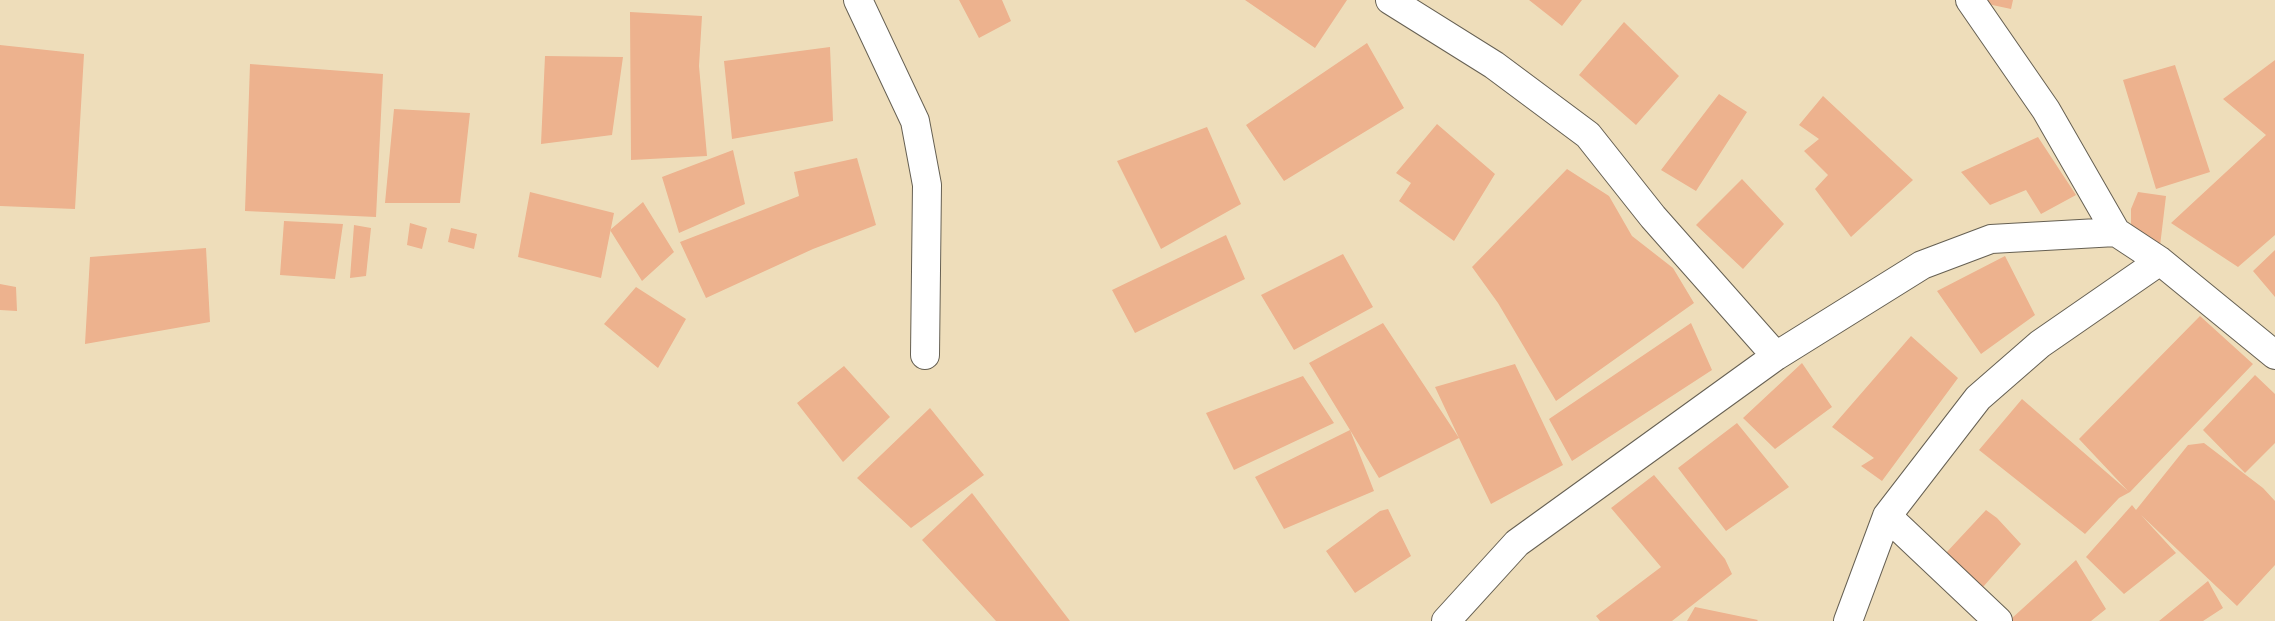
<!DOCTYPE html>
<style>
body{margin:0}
canvas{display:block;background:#eeddba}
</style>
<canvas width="2275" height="621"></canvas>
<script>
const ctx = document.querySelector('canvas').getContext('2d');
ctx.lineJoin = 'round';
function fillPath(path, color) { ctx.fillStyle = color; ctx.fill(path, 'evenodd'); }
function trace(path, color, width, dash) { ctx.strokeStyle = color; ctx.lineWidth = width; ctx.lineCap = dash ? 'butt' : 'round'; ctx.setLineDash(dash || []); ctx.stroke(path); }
const building = new Path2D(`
 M959,0H1002L1011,21L979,38Z
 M1245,0H1347L1315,48Z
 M1529,0H1582L1562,26Z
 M1969,0H2013L2011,9Z
 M630,12L702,16L699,66L707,156L631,160Z
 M1624,22L1679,76L1636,125L1579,75Z
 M1367,43L1404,108L1284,181L1246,125Z
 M0,45L84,54L75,209L0,206Z
 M830,47L833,121L732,139L724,61Z
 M545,56L623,57L612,135L541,144Z
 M2275,60V235L2238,267L2171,223L2266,135L2223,99Z
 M250,64L383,74L376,217L245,211Z
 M2175,65L2210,172L2156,189L2123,80Z
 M1719,94L1747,112L1696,191L1661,170Z
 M1823,96L1913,180L1851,237L1815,189L1828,175L1804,151L1819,139L1799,125Z
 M394,109L470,113L460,203H385Z
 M1437,124L1495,174L1454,241L1399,201L1411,183L1396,173Z
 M1207,127L1241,204L1161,249L1117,161Z
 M2038,137L2076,195L2041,214L2026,190L1990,205L1961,172Z
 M733,150L745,204L679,233L662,177Z
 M857,158L876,225L813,249L706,298L680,242L799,196L794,172Z
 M1567,169L1609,196L1632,236L1673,268L1694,303L1556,401L1498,303L1472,267Z
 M1742,179L1784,224L1743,269L1696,225Z
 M530,192L614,213L601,278L518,257Z
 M2138,192L2166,196L2160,246L2131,241V209Z
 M643,202L674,252L642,281L610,230Z
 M284,221L343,224L335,279L280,275Z
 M410,223L427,228L422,249L407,245Z
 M354,225L371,228L366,276L350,278Z
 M451,228L477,234L474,249L448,242Z
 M1226,235L1245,279L1135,333L1112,290Z
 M206,248L210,322L85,344L90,257Z
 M2275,250V297L2253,271Z
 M1343,254L1373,307L1294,350L1261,295Z
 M2005,256L2035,315L1981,354L1937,291Z
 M0,284L16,287L17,311L0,310Z
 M636,287L686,319L658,368L604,324Z
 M2200,316L2253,364L2130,492L2119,498L2085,534L1979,450L2022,399L2128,491L2079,439Z
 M1383,323L1459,438L1435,387L1515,364L1563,465L1491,504L1459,438L1379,478L1350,430L1374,491L1284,529L1255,477L1350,430L1309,363Z
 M1691,323L1712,370L1572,461L1549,419Z
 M1911,336L1958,378L1882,481L1861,466L1874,458L1832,427Z
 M1802,363L1832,407L1775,449L1743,418Z
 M844,366L890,417L843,462L797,403Z
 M2255,375L2275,394V443L2245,473L2203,430Z
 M1303,376L1334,423L1234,470L1206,413Z
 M930,408L984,475L911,528L857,478Z
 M1737,423L1789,487L1726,531L1678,468Z
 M2204,443L2263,488L2275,501V565L2237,606L2141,515L2176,553L2124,594L2086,557L2132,505L2136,510L2188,445Z
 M1654,475L1725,559L1732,574L1672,621H1600L1596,616L1661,567L1611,508Z
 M972,493L1070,621H996L922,540Z
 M1388,509L1411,556L1355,593L1326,551L1380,511Z
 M1986,510L1997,518L2021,544L1983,587L1945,554Z
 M2076,560L2106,609L2091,621H2013L2011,619Z
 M2208,581L2223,608L2203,621H2159Z
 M1695,607L1758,620L1757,621H1687Z`);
const minor = new Path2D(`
 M858,0L915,121L927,185L925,355
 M1390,0L1494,65L1588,135L1653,217L1776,356L1922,265L1991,239L2116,232L2160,261L2275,355
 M1970,0L2046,110L2116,232
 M1446,621L1517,543L1776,356
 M1848,621L1887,516
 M1998,621L1887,516L1978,398L2040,344L2160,261`);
fillPath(building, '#edb28e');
trace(minor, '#666053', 30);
trace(minor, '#fff', 28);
</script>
